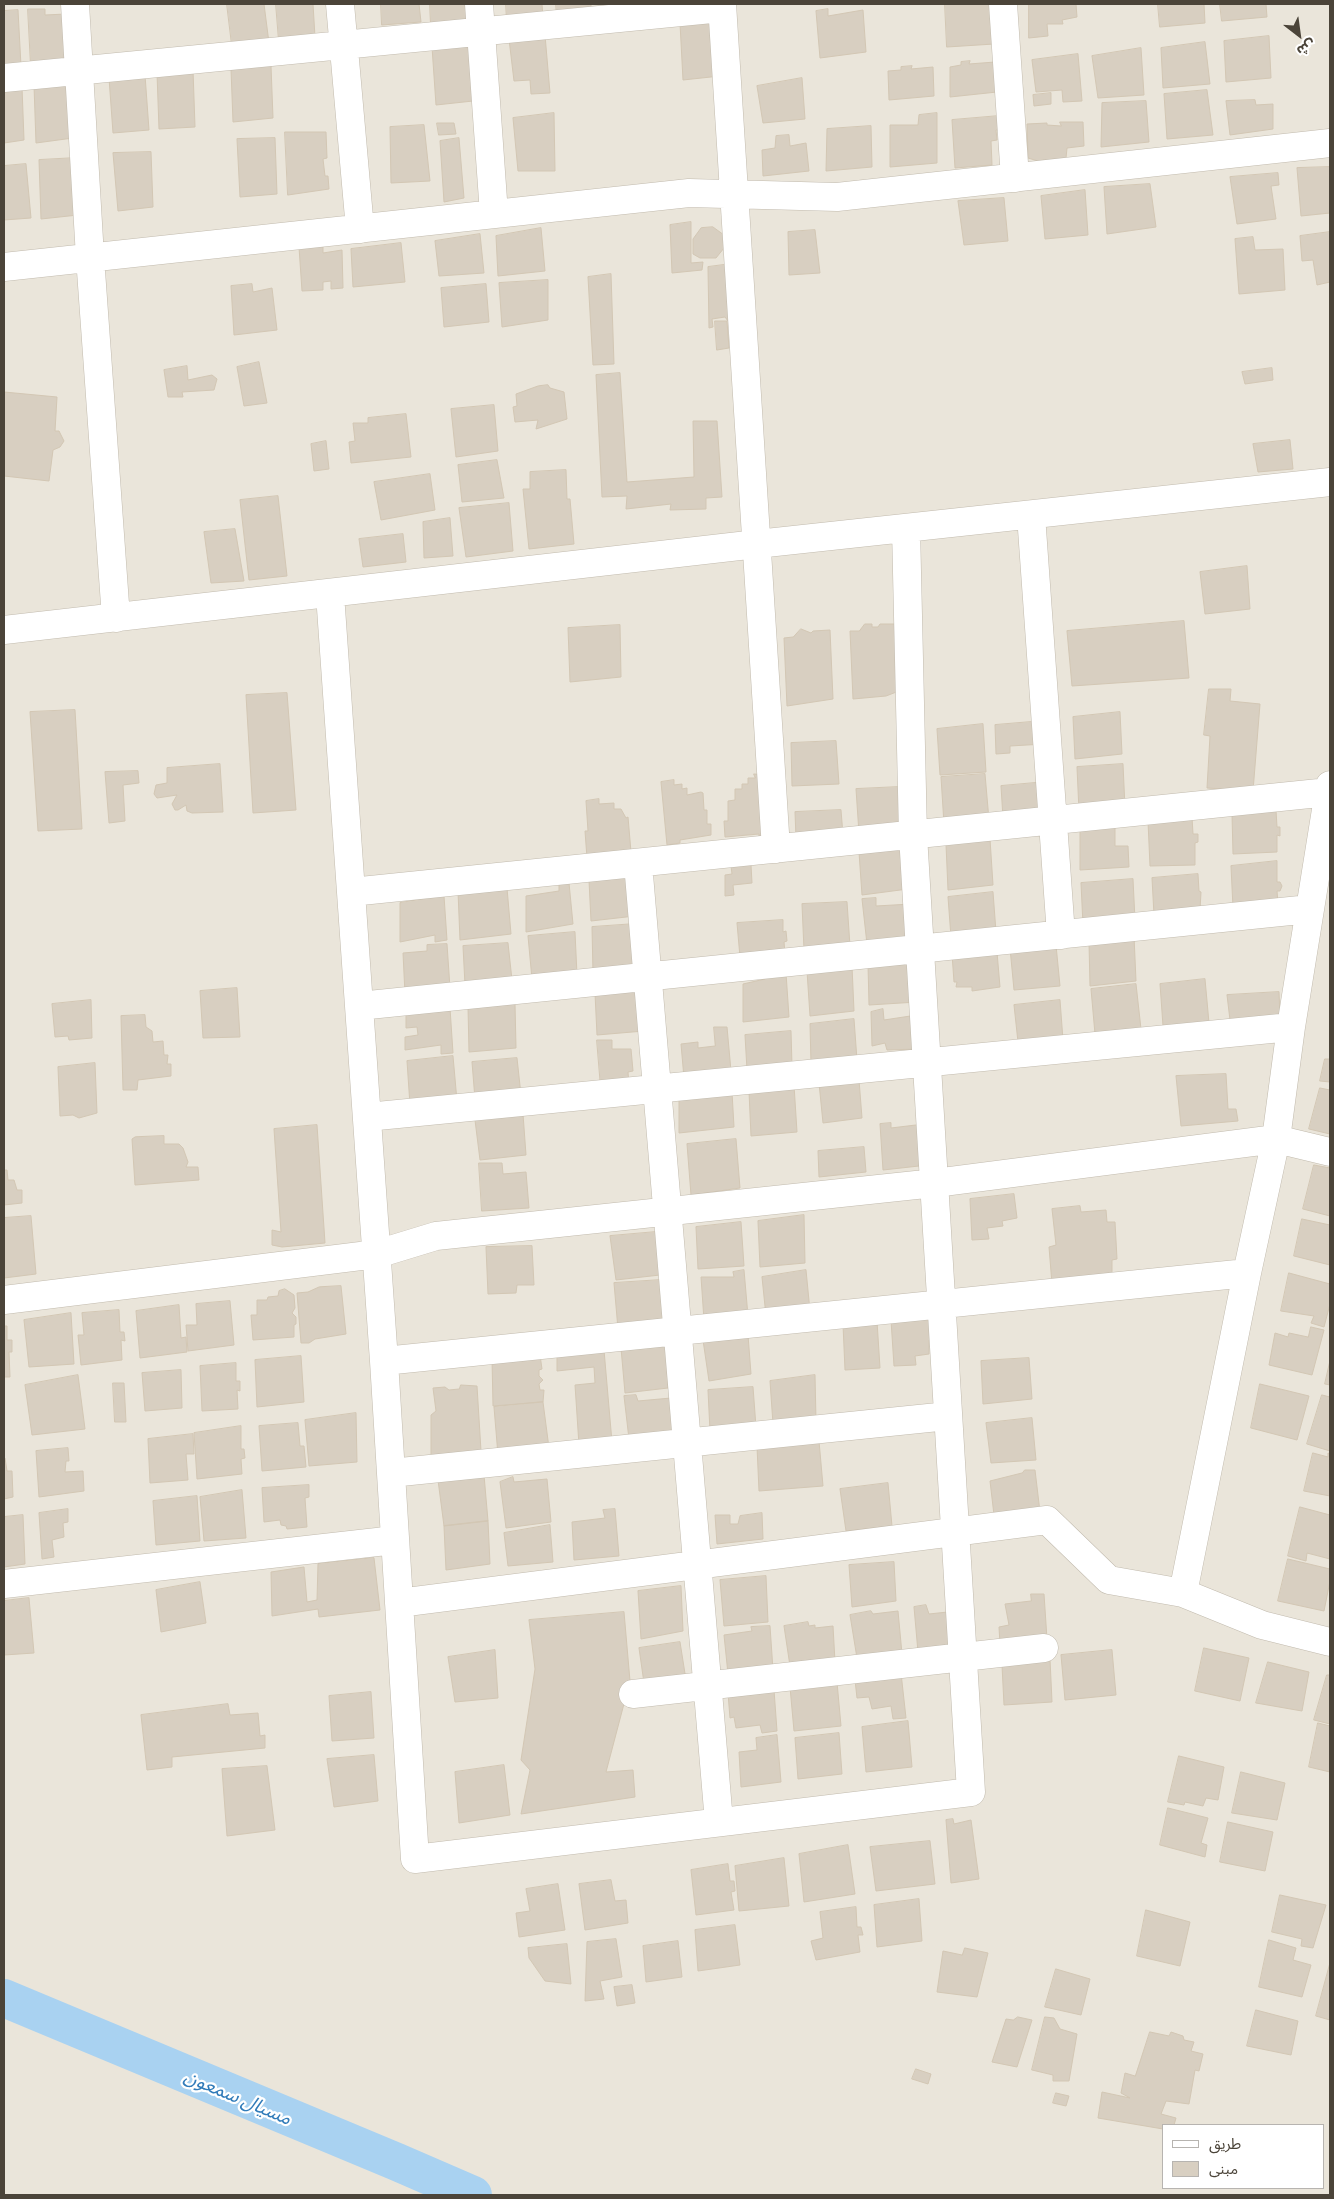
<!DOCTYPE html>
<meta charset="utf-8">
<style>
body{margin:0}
#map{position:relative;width:1334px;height:2199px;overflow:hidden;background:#f6f3ec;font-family:"Exo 2","Noto Sans Arabic",sans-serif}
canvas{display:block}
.frame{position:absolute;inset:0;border:5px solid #4b4439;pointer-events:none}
.legend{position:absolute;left:1162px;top:2124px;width:162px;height:65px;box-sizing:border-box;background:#fff;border:1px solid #b7b4b0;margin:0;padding:6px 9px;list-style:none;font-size:15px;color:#4b4439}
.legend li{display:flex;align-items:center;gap:10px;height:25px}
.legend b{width:25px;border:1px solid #b7b4b0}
.north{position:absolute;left:1274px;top:10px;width:50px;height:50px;-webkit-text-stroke:4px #fff;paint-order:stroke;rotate:150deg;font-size:14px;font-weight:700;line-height:20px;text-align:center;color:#4b4439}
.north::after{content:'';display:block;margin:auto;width:18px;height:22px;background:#4b4439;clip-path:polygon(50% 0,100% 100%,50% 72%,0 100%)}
</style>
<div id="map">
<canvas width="1334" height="2199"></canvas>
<div class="frame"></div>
<ul class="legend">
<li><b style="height:6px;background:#fff"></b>طريق</li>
<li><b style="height:14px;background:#d8cfc1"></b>مبنى</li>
</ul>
<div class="north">ش</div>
</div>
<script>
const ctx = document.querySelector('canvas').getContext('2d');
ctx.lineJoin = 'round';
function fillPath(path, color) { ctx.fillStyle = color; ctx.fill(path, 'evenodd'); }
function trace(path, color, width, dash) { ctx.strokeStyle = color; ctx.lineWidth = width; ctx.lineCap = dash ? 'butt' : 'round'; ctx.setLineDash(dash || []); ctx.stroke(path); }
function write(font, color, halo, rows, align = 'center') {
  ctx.font = font + ' "Exo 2","Noto Sans Arabic",sans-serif'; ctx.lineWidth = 4.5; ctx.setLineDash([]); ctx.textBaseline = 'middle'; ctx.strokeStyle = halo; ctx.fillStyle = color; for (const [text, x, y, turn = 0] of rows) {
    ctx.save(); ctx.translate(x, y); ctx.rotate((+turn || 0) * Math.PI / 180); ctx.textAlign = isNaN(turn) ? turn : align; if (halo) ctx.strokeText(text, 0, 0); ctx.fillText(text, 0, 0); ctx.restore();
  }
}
const residential = new Path2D(`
 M4,4H1330V2195H4ZM1163,2125H1323V2188H1163Z`);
const river = new Path2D(`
 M4,1998L397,2162L473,2195`);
const building = new Path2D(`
 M227,4H264L269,43L232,45Z
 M276,4H313L315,37L279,41Z
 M381,4H419L421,22L382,25Z
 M430,4H467L468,24L431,25Z
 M506,4H542L543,18L507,20Z
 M556,4H591V12L557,16Z
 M945,4H991L994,44L947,47Z
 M1029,4H1076L1077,17L1062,20L1063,24H1047L1048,36L1029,38Z
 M1158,4H1204L1205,23L1160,27Z
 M1220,4H1266L1267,17L1222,21Z
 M28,9H45V15L66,14L68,61L31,66Z
 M828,9V16L863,10L866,52L820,58L816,11Z
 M18,10L21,66L4,67V11Z
 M717,21L720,76L683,80L680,23Z
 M545,35L550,93L531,94L530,80L514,81L509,39Z
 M1269,36L1271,78L1226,82L1224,41Z
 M1205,42L1210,84L1163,88L1161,48Z
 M469,44L473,101L436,105L432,47Z
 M1141,48L1144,95L1098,98L1092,56Z
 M1078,54L1082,101L1063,102L1062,90L1036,92L1032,60Z
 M970,61L969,64L995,62L997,92L950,97V67L961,65V62Z
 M271,66L273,118L233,122L231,69Z
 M912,66L911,69L933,67L934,96L889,100L888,71L901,70V67Z
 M193,70L195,127L159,129L157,73Z
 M145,75L149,130L113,133L109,78Z
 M802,78L805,119L763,123L757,86Z
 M70,82L73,138L36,143L34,85Z
 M22,87L24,140L4,143V89Z
 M1207,90L1213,135L1167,139L1164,94Z
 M1051,93V104L1034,106L1033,95Z
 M1255,100L1256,105L1273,104V129L1230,135L1226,101Z
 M1146,101L1149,142L1101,147L1102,103Z
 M554,113L555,171H518L513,118Z
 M937,113V163L890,167V125H918L919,115Z
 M999,116V130H996L997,140L991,141L992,165L955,168L952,120Z
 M1060,122H1083L1084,146L1067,148L1066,158L1038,161L1028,158L1027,124L1047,123V125L1061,126Z
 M437,123H454L456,134L439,135Z
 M424,125L430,181L391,183L390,127Z
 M871,126L872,167L826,171L827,129Z
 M285,132H326L327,158L323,159L325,176H328L329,189L288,195Z
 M789,135L790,146L806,143L809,171L763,176L762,150L775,148L776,136Z
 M275,138L277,194L240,197L237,139Z
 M459,138L464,198L444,202L440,141Z
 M151,152L153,207L118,211L113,153Z
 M76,158L78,215L41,219L39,160Z
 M26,164L31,218L4,220V166Z
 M1330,167V213L1301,216L1297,168Z
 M1278,173L1279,185L1271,186L1276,219L1237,224L1230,177Z
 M1150,184L1156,227L1107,234L1104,187Z
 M1085,190L1088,235L1045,239L1041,196Z
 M1004,198L1008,241L964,245L958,201Z
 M691,222V263L703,262L702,270L672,273L670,225Z
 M713,227L724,235V248L716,258H700L693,254V239L701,228Z
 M541,228L545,271L498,276L496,236Z
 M815,230L820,273L789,275L788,232Z
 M1330,232V282L1317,285L1313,260L1302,261L1300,236Z
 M480,234L484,273L439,276L435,241Z
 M1253,237L1255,250L1283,249L1285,290L1239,294L1235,239Z
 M401,243L405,282L353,287L351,249Z
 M323,245V253L342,250L343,288L331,289V281L323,282V290L302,291L299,247Z
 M731,264V325L725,317L712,319L713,327L709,328L708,267Z
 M611,274L614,364L593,365L588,277Z
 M548,280V320L502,327L499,283Z
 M252,284L253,292L272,288L277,330L234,335L231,286Z
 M486,284L489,322L444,327L441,288Z
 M715,321H727L729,348L717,350Z
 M259,362L267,403L244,406L237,367Z
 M187,366L188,380L212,375L217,379L214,390L182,392L183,397H168L164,370Z
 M1272,368L1273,380L1245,384L1242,372Z
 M620,373L627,482L694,477L693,421H717L722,497L706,498V509L670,510L671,504L626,509L627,496L602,497L596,375Z
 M548,385L550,388L564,392L567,419L536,429L538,420L515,422L513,407L517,406L516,394L538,386Z
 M4,392L57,397L55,431H59L64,441L60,447L53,450L49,481L4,476Z
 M494,405L498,451L456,457L451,409Z
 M406,414L411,457L351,463L349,442L355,441L353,423H368V418Z
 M1290,440L1293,469L1258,472L1253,444Z
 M326,441L329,469L314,471L311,444Z
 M497,460L504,498L462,502L458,465Z
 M566,470L567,499H570L574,544L529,549L523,489H530V472Z
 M430,474L435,510L381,520L374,482Z
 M278,496L287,576L249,580L240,500Z
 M509,503L513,551L466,557L459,508Z
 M450,518L453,556L424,558L423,522Z
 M235,529L244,581L211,583L204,532Z
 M403,534L406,562L363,567L359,539Z
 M1247,566L1250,609L1205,614L1200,572Z
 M1184,621L1189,678L1072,686L1067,631Z
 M865,624H872V627H878L880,624H895L899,691L886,696L853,699L850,631H859Z
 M620,625L621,677L570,682L568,628Z
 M801,629L811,633L813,631L830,630L833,699L787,706L784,638L793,637Z
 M1209,689H1231L1230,701L1260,704L1253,791L1207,788L1210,736L1204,735Z
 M287,693L296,810L253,813L246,695Z
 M75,710L82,829L38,831L30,712Z
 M1120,712L1122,754L1075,759L1073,717Z
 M1043,721L1044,744L1010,746V753L996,754L995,725Z
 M983,724L986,772L940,775L937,729Z
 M836,741L839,784L792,786L791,743Z
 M220,764L223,812L192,813L187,811L186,805L178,810H175L172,804L177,795L157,798L154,794L156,785L167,783V768Z
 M1123,764L1125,808L1079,811L1077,767Z
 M138,771L139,783L123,785L125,821L109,823L105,772Z
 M754,774L768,775L772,836L759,837V834L725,837L724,821H728V801L735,800V789H742V784H748V778H755Z
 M985,774L989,820L944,824L941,777Z
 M674,780V785L682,784V789L687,788V795L701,792L703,793L704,810H707V824H711V835L680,840V843L667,845L661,782Z
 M1046,782L1047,813L1003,818L1001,786Z
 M899,787L903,828L859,833L856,789Z
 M599,799V804L614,803V809H621L626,818L628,817L631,852L587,858L585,831H588L586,801Z
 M841,810L843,835L796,838L795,812Z
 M1276,810L1277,827H1280V836L1277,835V852L1233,854L1232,814Z
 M1192,817L1193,834H1198V842L1195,843V865L1150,866L1148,821Z
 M1115,824V846H1128L1129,867L1080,870V830Z
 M990,839L993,885L948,890L946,844Z
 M905,847L908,889L862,895L859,852Z
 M1277,861V882H1280L1282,886L1280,891H1277L1278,903L1233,908L1231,866Z
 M751,865L752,883L733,885L734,895L725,896V875L732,874L731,866Z
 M1198,874L1199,891L1201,892L1200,910L1154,915L1152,878Z
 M633,876L635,916L591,921L589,880Z
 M1133,879L1135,920L1083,925L1081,883Z
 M569,883L573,924L526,932V896L559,891V884Z
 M507,888L511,934L460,940L458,891Z
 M993,892L996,932L951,937L948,897Z
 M444,896L447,940L435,942V935L400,942V903Z
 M876,898V906L911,904L913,942L867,944L862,899Z
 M847,902L850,946L804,950L802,904Z
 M783,920V932L786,931L787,941L784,942L785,953L740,957L737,923Z
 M635,924L638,969L593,973L592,927Z
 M575,932L577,975L532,979L528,936Z
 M1134,936L1136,981L1090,986L1089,942Z
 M508,943L512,980L465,985L463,946Z
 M447,944L450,988L405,994L403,953L427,951V945Z
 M1056,945L1060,986L1014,990L1010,948Z
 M997,952L1000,987L972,991V987H956L957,982H954L952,954Z
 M915,960L917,1002L869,1005L868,964Z
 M852,966L854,1011L810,1016L807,971Z
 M786,973L789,1017L743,1022V984L765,979L764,975Z
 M1205,979L1209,1023L1163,1026L1160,984Z
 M1136,984L1141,1029L1095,1034L1091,989Z
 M237,988L240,1037L203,1038L200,991Z
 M641,988L644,1031L597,1035L595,993Z
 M1279,992L1280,1015L1230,1020L1227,995Z
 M91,1000L92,1038L69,1040L68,1036L55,1037L52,1004Z
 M1060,1000L1063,1040L1018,1042L1014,1005Z
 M515,1004L516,1048L469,1052L468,1006Z
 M450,1008L453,1053L441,1054V1045L405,1050V1037L418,1035L417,1027L406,1028V1012Z
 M883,1009L884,1020L917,1015L919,1049L887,1050L885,1043L872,1046L871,1012Z
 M145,1015L146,1027L152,1031L153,1042L163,1041L164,1055H168L167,1064H171V1076L138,1080L137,1090H123L121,1016Z
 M854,1019L857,1060L811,1064L810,1024Z
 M714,1027H727L731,1071L684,1078L681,1044L698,1042V1048L715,1046Z
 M791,1031L792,1066L747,1070L745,1035Z
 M597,1040H612V1049H631L633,1071L628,1072L629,1085L601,1088Z
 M453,1056L457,1101L410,1105L407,1061Z
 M517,1058L521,1095L475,1099L472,1062Z
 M1325,1059H1330V1082L1320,1081Z
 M95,1063L97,1113L79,1118L73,1115L60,1116L58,1067Z
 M1226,1074L1228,1109H1236L1238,1121L1181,1126L1176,1076Z
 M859,1080L862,1118L823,1123L819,1083Z
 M794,1085L797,1132L751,1136L749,1091Z
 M1320,1088L1330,1090V1134L1309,1129Z
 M732,1092L734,1127L679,1133V1098Z
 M523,1114L526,1155L480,1160L475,1120Z
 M891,1123V1128L924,1124L928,1165L883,1170L880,1124Z
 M317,1125L325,1243L282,1247L272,1245V1230L281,1232L274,1129Z
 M164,1136V1144H179L183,1148L188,1162L186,1167H198L199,1180L135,1185L132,1139L135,1137Z
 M736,1139L740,1188L691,1195L687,1144Z
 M864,1147L866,1172L819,1177L818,1151Z
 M479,1163H502L503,1174L526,1172L529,1208L482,1211Z
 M1314,1165L1330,1168V1216L1303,1209Z
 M4,1170H7L8,1180H14L17,1190H22V1203L4,1205Z
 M1014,1194L1017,1218L1002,1221L1003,1226L987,1228L989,1239L972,1240L970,1199Z
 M1080,1206L1081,1212L1106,1210L1107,1222H1115L1117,1259L1112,1260V1278L1052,1284L1049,1247L1056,1245L1052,1209Z
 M804,1215L805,1263L760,1267L758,1221Z
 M31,1216L36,1274L4,1278V1218Z
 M1302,1219L1330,1225V1265L1294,1256Z
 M741,1222L744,1266L698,1269L696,1227Z
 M656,1232L660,1275L616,1280L610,1236Z
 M532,1246L534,1285H517L516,1293L488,1294L486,1247Z
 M744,1270L748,1316L704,1320L701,1277H734L733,1272Z
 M806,1270L810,1311L766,1316L762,1277Z
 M1289,1273L1330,1284V1304L1324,1327L1311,1323L1314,1316L1281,1311Z
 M661,1280L664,1324L618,1329L614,1283Z
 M341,1286L346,1334L315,1339L309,1343H301L297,1293L308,1292L319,1287Z
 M285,1289L294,1295L295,1308L292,1313L296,1317V1324L294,1325V1337L253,1340L251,1315H257V1300H267L268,1297L278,1296L279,1291Z
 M230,1301L234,1345L188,1351L186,1325H197L196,1304Z
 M179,1305L181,1338L186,1337L187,1352L140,1358L136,1311Z
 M119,1310L120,1332H124L125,1341L121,1340L122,1360L81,1365L78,1335H84L82,1313Z
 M71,1313L74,1364L29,1367L24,1320Z
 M939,1314L940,1338L929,1340V1354L915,1356L916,1365L894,1366L891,1320Z
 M877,1321L880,1368L845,1370L843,1324Z
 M4,1326H7V1340H12V1352H9L10,1377H4Z
 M1311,1327L1324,1330L1312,1375L1269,1365L1275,1333L1288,1337L1289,1333L1308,1337Z
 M748,1335L751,1374L709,1381L703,1340Z
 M666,1344L668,1388L625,1393L621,1348Z
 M604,1350L612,1442L579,1445L575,1385L595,1383L594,1367L557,1371V1355Z
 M540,1355L542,1369L539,1370V1376L543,1380L539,1384L540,1390H544L543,1402L493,1406L492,1358Z
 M301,1356L304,1402L257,1407L255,1360Z
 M1029,1358L1032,1399L983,1404L981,1361Z
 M1330,1361V1385L1325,1384Z
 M236,1363V1381H240V1391L237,1390L238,1409L202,1411L200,1366Z
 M181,1370L182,1408L145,1411L142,1373Z
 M78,1375L85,1429L32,1435L25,1385Z
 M815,1375L816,1421L773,1424L770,1381Z
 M113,1383H124L126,1422H115Z
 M1260,1384L1309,1396L1297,1440L1251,1428Z
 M461,1385L477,1386L481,1451L431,1455V1415L436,1411L433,1388L445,1387L449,1390L459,1389Z
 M753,1387L756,1427L710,1431L708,1390Z
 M636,1395L638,1401L671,1398L674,1436L629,1439L624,1396Z
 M1322,1395L1330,1397V1451L1307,1444Z
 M543,1402L549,1448L498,1455L494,1407Z
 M356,1413L357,1462L309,1466L305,1420Z
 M1032,1418L1036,1460L991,1463L986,1423Z
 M298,1423L300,1446H304L306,1467L262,1471L259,1426Z
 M241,1426V1449H244L245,1458L241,1459L242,1474L197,1479L194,1433Z
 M193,1434L194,1454H186L188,1480L150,1483L148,1439Z
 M819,1441L823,1486L759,1491L757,1446Z
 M68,1448L69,1461H66L65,1472L83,1471L84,1491L39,1497L36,1451Z
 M1313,1453L1328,1457V1453L1330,1454V1496L1304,1491Z
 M4,1458H5L7,1471H12L13,1497L4,1499Z
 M1025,1470H1035L1040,1512L994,1515L990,1481L1022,1473Z
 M484,1475L488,1521L444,1526L438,1480Z
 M513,1477L514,1482L547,1479L551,1522L506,1528L500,1482Z
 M888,1483L892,1526L846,1531L840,1489Z
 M309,1485V1497L305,1498L307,1527L287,1529L286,1526L281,1525L280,1520L264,1522L262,1488Z
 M242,1490L246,1538L204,1541L200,1497Z
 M197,1496L200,1541L156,1545L153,1501Z
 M1300,1507L1330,1515V1559L1307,1553L1306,1561L1288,1556Z
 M68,1509V1522L63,1523L64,1537L52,1540L54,1557L42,1559L39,1513Z
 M615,1509L619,1556L574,1560L572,1522L605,1518L603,1510Z
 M762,1513L763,1539L717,1544L715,1515H730V1524H738L740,1516Z
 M23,1515L25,1564L4,1567V1517Z
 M488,1521L490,1564L446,1570L444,1526Z
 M550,1525L553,1562L508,1566L504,1533Z
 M374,1558L380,1610L319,1617L318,1609L272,1616L271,1572L304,1567L307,1602L317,1600L318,1564Z
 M1288,1559L1330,1569V1581L1324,1611L1278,1601Z
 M894,1562L896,1601L852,1607L849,1565Z
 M766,1576L768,1622L724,1626L720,1580Z
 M200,1582L206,1623L161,1632L156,1590Z
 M681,1586L683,1631L641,1639L638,1591Z
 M1031,1594H1044L1047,1639L1000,1644L999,1627L1009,1625L1005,1604L1031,1601Z
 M29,1598L34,1653L4,1655V1601Z
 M926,1605L929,1614L957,1611L962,1647L918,1652L914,1607Z
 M871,1611L873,1614L898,1611L902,1654L857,1658L850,1615Z
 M624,1612L630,1681L606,1772L633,1770L635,1797L521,1814L530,1770L521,1760L535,1669L529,1620Z
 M808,1622L809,1626L815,1625V1628L833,1626L835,1662L790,1666L784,1626Z
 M770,1626L773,1670L728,1674L724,1635L752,1631L751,1627Z
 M680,1642L686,1680L644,1683L639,1648Z
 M1204,1648L1249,1658L1240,1701L1195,1691Z
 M495,1650L498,1698L455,1702L448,1657Z
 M1112,1650L1116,1695L1065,1700L1061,1655Z
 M1050,1659L1052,1702L1004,1705L1002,1665Z
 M1268,1662L1309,1672L1302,1711L1256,1703Z
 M901,1673L906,1718L893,1719L891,1706L872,1709L869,1697L857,1698L855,1680Z
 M1327,1675H1330V1724L1314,1720Z
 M837,1682L841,1726L794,1731L790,1687Z
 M774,1690L777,1731L762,1733L760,1725L736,1728L734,1717L730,1718L728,1693Z
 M371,1692L374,1738L332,1741L329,1696Z
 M228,1704L230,1715L258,1713L260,1736L265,1735V1748L172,1757V1767L147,1770L141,1715Z
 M908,1721L912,1767L866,1772L862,1727Z
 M1318,1723L1330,1726V1772L1309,1767Z
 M839,1733L842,1774L798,1779L795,1738Z
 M777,1735L781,1782L741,1787L739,1752L757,1750L756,1738Z
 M374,1755L378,1801L334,1807L327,1759Z
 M1179,1756L1224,1767L1218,1800L1206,1798L1203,1806L1185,1802L1184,1805L1168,1802Z
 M504,1765L510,1815L459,1823L455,1772Z
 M267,1766L275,1830L227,1836L222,1769Z
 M1241,1772L1285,1783L1277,1820L1232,1813Z
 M1168,1808L1208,1818L1201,1843L1207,1845L1205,1857L1160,1845Z
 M953,1819L954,1824L971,1820L979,1879L951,1883L946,1820Z
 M1228,1822L1273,1832L1265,1871L1220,1862Z
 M930,1841L935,1884L876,1891L870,1847Z
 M848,1845L855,1894L804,1902L799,1854Z
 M784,1858L789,1906L739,1911L735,1866Z
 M728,1864L730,1881H734L735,1891L731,1892L734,1910L696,1915L691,1870Z
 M611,1880L615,1901L626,1900L628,1923L585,1930L579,1884Z
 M558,1884L565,1930L519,1937L516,1913L530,1911L526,1889Z
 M1280,1895L1326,1905L1313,1948L1301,1946L1302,1939L1272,1932Z
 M919,1899L922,1941L877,1947L874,1905Z
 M856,1907L857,1927H861L863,1935H858L860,1952L816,1960L811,1941L823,1938L820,1912Z
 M1146,1910L1190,1922L1180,1966L1137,1956Z
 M735,1925L740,1965L698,1971L695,1930Z
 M616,1939L622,1977L600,1981L604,1999L585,2001L587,1942Z
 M1269,1940L1296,1948L1293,1960L1311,1965L1302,1997L1259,1987Z
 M678,1941L682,1977L646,1982L643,1946Z
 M567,1944L571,1984L545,1981L529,1958L528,1948Z
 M965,1948L988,1953L977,1997L937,1992L943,1951L962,1955Z
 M1330,1963V2020L1316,2016Z
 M1056,1969L1090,1979L1081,2015L1045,2007Z
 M632,1985L635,2003L617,2006L614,1987Z
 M1256,2010L1298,2021L1291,2055L1247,2046Z
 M1018,2017L1032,2020L1017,2067L992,2062L1006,2019L1013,2020Z
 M1045,2017L1054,2018L1060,2029L1077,2034L1069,2081H1053V2075L1032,2070Z
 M1150,2032L1169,2036L1171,2032L1183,2036L1184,2040L1194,2042L1191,2051L1203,2054L1199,2071L1195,2070L1189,2104L1166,2101L1161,2114L1176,2118L1174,2125H1163V2129L1098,2118L1102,2092L1130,2098L1121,2093L1125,2073L1135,2076Z
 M916,2069L931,2074L928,2084L912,2079Z
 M1056,2093L1069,2096L1066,2106L1053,2103Z`);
const minor = new Path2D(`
 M75,4L90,257L116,618
 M340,4L360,229
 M479,4L494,214
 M722,4L776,849
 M1003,4L1015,178
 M4,78L722,8
 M4,267L689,193L837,197L1330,143
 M1031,515L1061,935
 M330,594L384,1361L415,1859L971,1792L913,835L906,528
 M4,630L757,544L1330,482
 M638,863L719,1822
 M351,892L1329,792
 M359,1006L1310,909
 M367,1117L1291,1027
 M4,1300L377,1254L436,1236L935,1183L1276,1139L1330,1152
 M384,1361L1247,1273
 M391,1473L948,1416
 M4,1584L395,1540
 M1183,1593L1247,1273L1276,1139L1291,1027L1330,785
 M399,1603L1047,1520L1109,1580L1183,1593L1262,1625L1330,1642
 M633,1694L1044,1648`);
const waterNames = [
 ["مسيال سمعون",238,2097,23]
];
fillPath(residential, '#eae5da');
trace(river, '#a9d2f1', 38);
fillPath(building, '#d8cfc1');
trace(building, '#d3c7b4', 1);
trace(minor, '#c2bbae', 29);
trace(minor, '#fff', 28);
write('italic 19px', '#307bb9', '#fff', waterNames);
</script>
